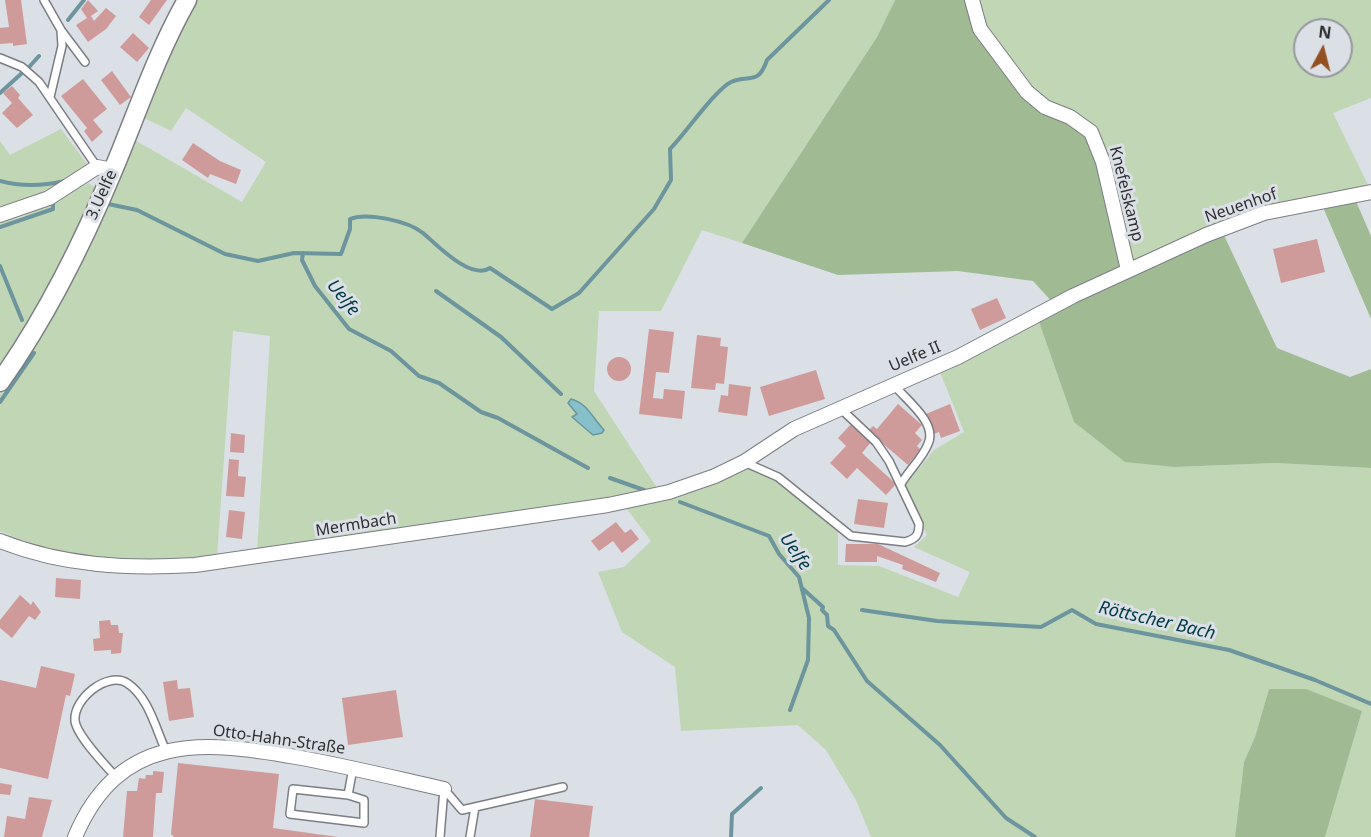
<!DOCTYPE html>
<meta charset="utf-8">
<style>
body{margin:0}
#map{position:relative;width:1371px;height:837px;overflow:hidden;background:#dbdfe6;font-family:"Noto Sans",sans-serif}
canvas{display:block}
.north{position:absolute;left:1293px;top:18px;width:60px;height:60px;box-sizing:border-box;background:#dbdfe6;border:2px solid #96999e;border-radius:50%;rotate:7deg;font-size:16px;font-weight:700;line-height:24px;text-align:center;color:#2e2f32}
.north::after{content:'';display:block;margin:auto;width:21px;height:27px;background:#945021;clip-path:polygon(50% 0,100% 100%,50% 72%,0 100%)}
</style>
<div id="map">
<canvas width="1371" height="837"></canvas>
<div class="north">N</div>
</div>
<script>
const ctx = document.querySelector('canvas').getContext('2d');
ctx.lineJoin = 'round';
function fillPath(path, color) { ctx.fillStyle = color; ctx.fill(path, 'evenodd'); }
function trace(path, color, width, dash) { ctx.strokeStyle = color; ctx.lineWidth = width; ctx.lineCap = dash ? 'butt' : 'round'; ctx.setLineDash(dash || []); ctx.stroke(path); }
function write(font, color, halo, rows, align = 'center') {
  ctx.font = font + ' "Noto Sans",sans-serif'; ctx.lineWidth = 6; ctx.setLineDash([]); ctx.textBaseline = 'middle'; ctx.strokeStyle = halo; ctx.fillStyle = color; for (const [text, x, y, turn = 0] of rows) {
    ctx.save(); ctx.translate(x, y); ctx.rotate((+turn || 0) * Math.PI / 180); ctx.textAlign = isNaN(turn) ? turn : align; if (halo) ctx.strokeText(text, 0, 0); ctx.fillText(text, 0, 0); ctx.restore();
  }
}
const green = new Path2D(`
 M196,0H895L877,37L742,243L702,230L661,311H599L594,391L659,491L257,553L270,336L233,331L217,557C140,563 72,564 0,531V395L12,378L133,139L242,202L266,162L186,108L171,131L142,117Z
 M973,0H1371V98L1333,113L1370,189L1321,197L1131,266L1047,106L982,28ZM1305,30H1341V66H1305Z
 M61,129L87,164L82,170L32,199L0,208V141L10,155Z
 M89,183L95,188L48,291L0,370V222L22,217Z
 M1038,319L1074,422L1175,467L1276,463L1371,468V837H1325L1362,711L1269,689L1255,737L1244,762L1235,837H871L856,800L826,750L798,725L681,731L675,667L622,632L598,572L624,567L651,541L624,505L744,464L777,479L838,528V565L879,566L958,597L970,572L914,547L927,535L904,487L934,450L964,432L938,367Z`);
const forest = new Path2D(`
 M895,0H970L1016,80L1089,134L1126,270L1055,305L1033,281L958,271L838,275L742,243L877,37Z
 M1355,199L1371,236V319L1322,205Z
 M1222,231L1277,348L1350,377L1371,369V468L1276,463L1175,467L1125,462L1074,422L1038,319Z
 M1269,689H1306L1362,711L1325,837H1235L1244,762L1255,737Z`);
const water = new Path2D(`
 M571,399C587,403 592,417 604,430L602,433L593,435L572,417L577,414L568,403Z`);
const stream = new Path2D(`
 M68,20L84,0
 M30,66L39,56
 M0,93L22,73
 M0,181C22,187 43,186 65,181
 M108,204L137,210L225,254L258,261L294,253L341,254L350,229V219C367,212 408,221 423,233C436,244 471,281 490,268L552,309L579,293L654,209L671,180L670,149C685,134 715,90 731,82C750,74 758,86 767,60L829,0
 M0,227L53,209V203
 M303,253L302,260L315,286L349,329L391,351L419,376L439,383L481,412L498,418L588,468
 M0,266L22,320
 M436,291L501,337L561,394
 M0,402L34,353
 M610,478L644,490
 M680,502L769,536L779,554L799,577L809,618L808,660L790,710
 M802,588L823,607L822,610L827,615L828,626L834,630L867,681L940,745L1006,818L1035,837
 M862,610L937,621L1041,627L1072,610L1096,624L1229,650L1315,680L1371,704
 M731,837L732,814L761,788`);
const building = new Path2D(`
 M5,0H21L27,44L13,46V43L0,44V28L9,27Z
 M88,0L98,11L91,16L94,21L106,8L116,16L106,29L88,42L76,25L87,18L81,9Z
 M151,0H167L149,25L139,17Z
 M133,33L149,48L137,62L120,47Z
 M112,71L131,97L120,105L101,80Z
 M83,79L107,109L93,120L103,132L92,142L84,131L87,128L61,96Z
 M12,86L20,95L18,98L33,115L17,128L2,113L12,103L3,93Z
 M193,143L220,161L241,170L236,184L210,174L208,178L182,160Z
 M1317,239L1325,272L1281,283L1273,249Z
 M997,298L1006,318L980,330L971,309Z
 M649,329L674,332L669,373L656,372L653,398L663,399L664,389L685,391L682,419L639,414Z
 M697,335L721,338L720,346L728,347L724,384L716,383L715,390L691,388Z
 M607 369a12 12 0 1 1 24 0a12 12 0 1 1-24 0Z
 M816,370L825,399L769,416L760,387Z
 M729,384L751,387L747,416L718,412L721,395L728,396Z
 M898,404L922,425L915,433L922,440L917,446L921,450L908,465L868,431L873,426L877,429Z
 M950,404L960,431L941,438L939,432L934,434L926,414Z
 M851,424L871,442L862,453L896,484L886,495L857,468L847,479L830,463L846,446L838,438Z
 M231,433L245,435L244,453L230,452Z
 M229,459L239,460L238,476L246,477L244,497L226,496Z
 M858,499L888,503L884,528L854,524Z
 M229,510L245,512L242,539L226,537Z
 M616,522L625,533L631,529L639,539L622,553L613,541L599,551L591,541Z
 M846,544H878L940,573L936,582L902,569L903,565L877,556V562H845Z
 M56,578L81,580L80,599L55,597Z
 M20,595L31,605L33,601L41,612L35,620L29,616L12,638L0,628V620Z
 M110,620L111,625H118L119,633H123L121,653L111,654V650L94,651L93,639L100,638L99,621Z
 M41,666L75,674L70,696L66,695L48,779L0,768V680L36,688Z
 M177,680L178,689L190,688L194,717L169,721L163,682Z
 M396,690L403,737L348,745L342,698Z
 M178,763L279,774L273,828L338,837H174L171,834Z
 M153,771L164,772L162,793H156L153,837H123L127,791H137L139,778L145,779L146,775H153Z
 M0,783L12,785L10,795L0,794Z
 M29,797L52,800L42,837H4L7,816L25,819Z
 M535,799L593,806L589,837H530Z`);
const service = new Path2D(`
 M44,0L61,30L62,46L50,97
 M61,30L85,62
 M0,58L22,67L39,82L97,167
 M894,385C906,400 938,423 928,444C922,459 909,470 901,484
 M744,462L778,477L851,536L905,542C916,539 919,535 919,524L889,461L876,442L840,408
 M116,777C106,766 77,736 75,721C73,699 107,671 127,683C149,697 156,730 166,751
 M444,789L462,810L563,787
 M348,795L293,789L290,814L364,823V800L348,795L353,768
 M440,837L444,789
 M470,837L475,807`);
const minor = new Path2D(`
 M972,0L980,29L1027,92L1045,107L1070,117L1091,132L1103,162L1128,270
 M0,215L49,198L97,167L113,170
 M0,541C63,566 128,569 195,565L608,505L669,492L715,476L744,462L794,429L958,357L1073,296L1206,235L1264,213L1371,192
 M75,837C119,733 201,740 296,757C346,766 395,778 444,789`);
const tertiary = new Path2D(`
 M0,382C47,316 83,243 114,168C137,113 157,53 187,0`);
const streetNames = [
 ["Knefelskamp",1126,194,76],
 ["3.Uelfe",102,195,-66],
 ["Neuenhof",1241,206,-19],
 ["Uelfe II",915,357,-23],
 ["Mermbach",356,525,-9],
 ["Otto-Hahn-Straße",279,740,8]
];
const waterNames = [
 ["Uelfe",343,298,51],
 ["Uelfe",795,552,55],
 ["Röttscher Bach",1157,621,13]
];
fillPath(green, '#c0d6b5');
fillPath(forest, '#a0bb93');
fillPath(water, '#86c1cb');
trace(water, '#6c959d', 1.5);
trace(stream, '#6c959d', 4);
fillPath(building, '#cf9b9a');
trace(service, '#7b7e84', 10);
trace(minor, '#7b7e84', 16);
trace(tertiary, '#7b7e84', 21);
trace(service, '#fff', 7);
trace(minor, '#fff', 14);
trace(tertiary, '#fff', 18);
write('16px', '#2e2f32', '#dbdfe6', streetNames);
write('italic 18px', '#003a42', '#dbdfe6', waterNames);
</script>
